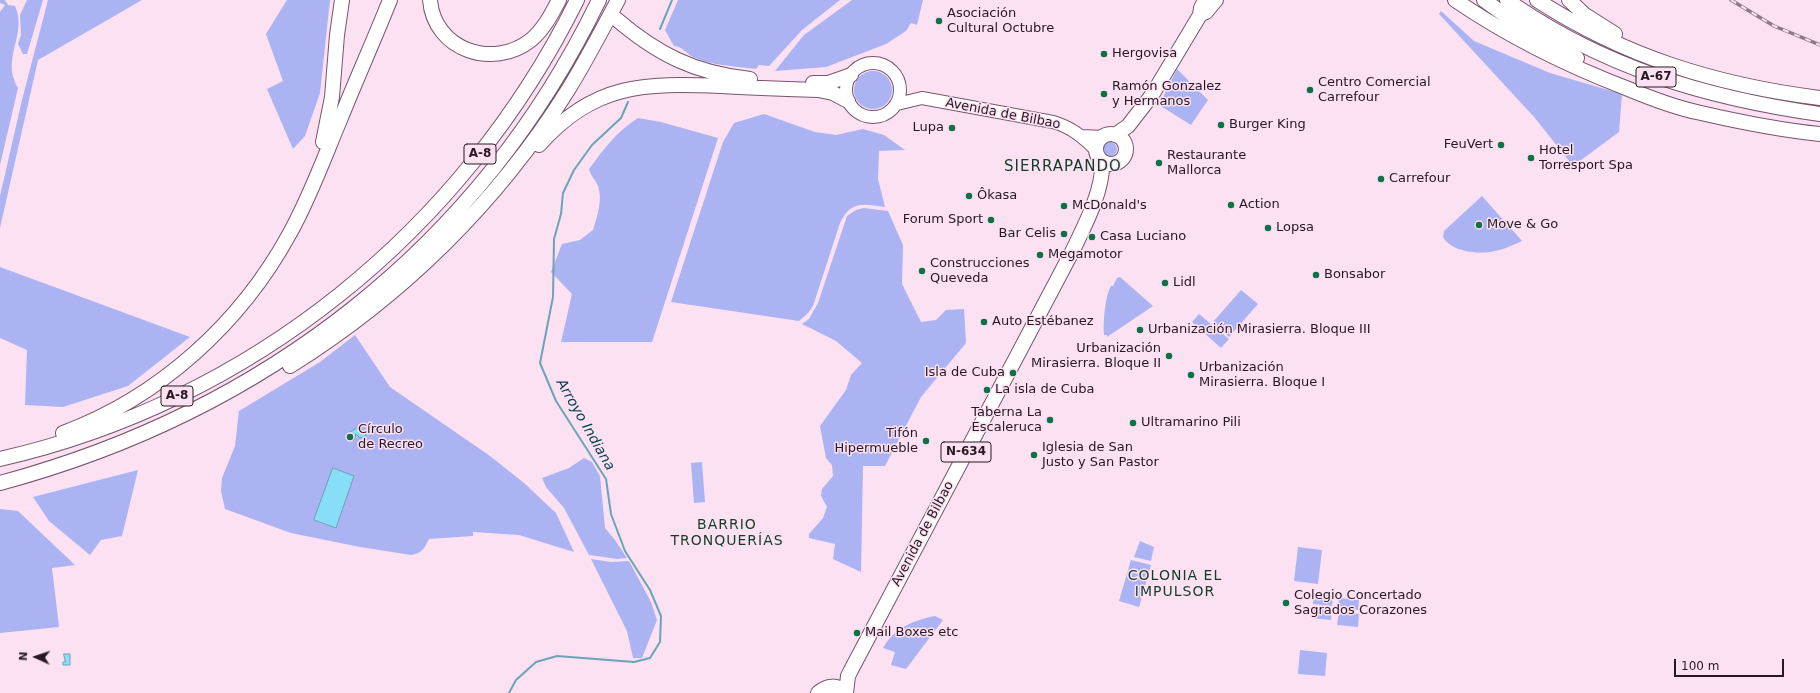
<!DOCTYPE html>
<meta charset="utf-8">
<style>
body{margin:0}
#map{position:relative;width:1820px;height:693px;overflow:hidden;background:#fbe1f2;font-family:"DejaVu Sans",sans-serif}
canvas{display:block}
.north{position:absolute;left:16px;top:637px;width:40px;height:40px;-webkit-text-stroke:3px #fbe1f2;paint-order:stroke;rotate:273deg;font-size:11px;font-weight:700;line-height:16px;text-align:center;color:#271822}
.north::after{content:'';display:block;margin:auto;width:14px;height:18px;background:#271822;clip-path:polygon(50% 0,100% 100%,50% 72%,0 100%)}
.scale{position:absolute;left:1674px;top:659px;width:110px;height:18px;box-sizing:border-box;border:2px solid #271822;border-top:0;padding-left:5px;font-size:12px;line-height:14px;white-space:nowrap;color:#271822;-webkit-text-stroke:3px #fbe1f2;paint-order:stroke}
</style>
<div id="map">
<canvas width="1820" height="693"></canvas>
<div class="north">N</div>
<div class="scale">100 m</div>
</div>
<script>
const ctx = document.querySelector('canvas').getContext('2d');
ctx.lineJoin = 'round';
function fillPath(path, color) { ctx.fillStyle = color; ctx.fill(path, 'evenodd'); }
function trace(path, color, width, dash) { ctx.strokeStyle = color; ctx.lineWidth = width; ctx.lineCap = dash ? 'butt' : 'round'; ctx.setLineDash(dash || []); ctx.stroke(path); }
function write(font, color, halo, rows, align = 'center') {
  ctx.font = font + ' "DejaVu Sans",sans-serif'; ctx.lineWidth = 3; ctx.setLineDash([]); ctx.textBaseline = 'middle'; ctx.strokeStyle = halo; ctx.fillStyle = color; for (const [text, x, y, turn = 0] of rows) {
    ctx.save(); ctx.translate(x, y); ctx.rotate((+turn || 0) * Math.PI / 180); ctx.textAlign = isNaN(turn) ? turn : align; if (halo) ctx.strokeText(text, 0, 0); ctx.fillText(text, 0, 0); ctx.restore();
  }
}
const green = new Path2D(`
 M0,0H5L8,5L15,6C28,35 0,58 18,88L0,165V12L5,5L0,3Z
 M27,0H43L27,54H23L18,44L21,35L20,15Z
 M48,0H142L38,60L0,228V196L22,100Z
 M287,0H330L320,93L305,136L293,149L267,89L283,81L266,34Z
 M678,0H840L802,30L769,66L759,65L756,69C736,66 712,66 693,57C686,53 683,47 674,46L665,30Z
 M852,0H923L917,25L911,23L906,31L886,44L826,67L775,71L804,35Z
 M1441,11L1474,41L1550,73L1622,94L1619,132L1573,166L1535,118L1439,14Z
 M1177,69L1208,100L1191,125L1159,105Z
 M854 90a19 19 0 1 1 38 0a19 19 0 1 1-38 0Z
 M764,114L815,132L836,135L863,129L884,135L905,150L879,151L878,179L885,207C863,204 851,200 840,223L813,306L808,313L799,321L671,302L723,142L734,123Z
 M638,118L661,122L718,138L652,342H561L572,294L551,272L562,244L580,240L593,230C597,217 603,200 598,186C596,180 591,177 589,169C604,149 616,132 638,118Z
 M1103 149a7 7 0 1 1 14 0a7 7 0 1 1-14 0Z
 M1482,196L1522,241C1513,245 1505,249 1495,251C1480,255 1451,252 1443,237L1444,231Z
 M864,208L888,211L903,245L902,284L921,322L936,320L946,310L964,309L966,343L921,397L885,466H863L861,572L833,559L835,544L809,538V534L823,518L827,507L821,496L822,489L833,476L832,465L826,458L820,426L846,390L851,375L862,363L836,341L802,324L809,319L818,303L847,216L856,210Z
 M0,267L190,337L128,386L63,407L25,405L27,350L0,338Z
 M1120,277L1153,306L1107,337V335H1104C1103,323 1105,296 1111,286H1113L1117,278Z
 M1241,290L1258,304L1229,337L1213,322Z
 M1199,314L1229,339L1221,348L1192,322Z
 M355,335L390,387L490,456L524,483L556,513L574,552L519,535L473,532V536L429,539C424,549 422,553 411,555L360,547L291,533L225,509L221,491L222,478L235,446L239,411L320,362Z
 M584,458L592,462L600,476L605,528L615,540L627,558L617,559L589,555L564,508L546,487L542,478L569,468Z
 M702,462L705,502L694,503L691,463Z
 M138,470L122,536L101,540L90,555L49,521L33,497Z
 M0,509L18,511L75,565L52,568L59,627L0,633Z
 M1140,541L1154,547L1151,561L1134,557Z
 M1298,547L1322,550L1318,584L1294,581Z
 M591,559L611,562L629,561L651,602L657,620L642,658H633L627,631Z
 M1131,560L1151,565L1139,607L1119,601Z
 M1313,594L1333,596L1332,606L1313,604Z
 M1339,598L1359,600L1358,610L1338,608Z
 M1312,608L1332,610L1331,620L1311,618Z
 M1339,612L1359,614L1358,627L1337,625Z
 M935,616L943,620L906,669L891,665L895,652L883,648C894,628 914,620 935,616Z
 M1300,650L1327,653L1325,676L1298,674Z`);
const water = new Path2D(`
 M357,428L363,430L366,436L360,438L356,434L354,440H350L349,433Z
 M333,468L354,476L336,528L314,520Z
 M64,654H70V665H63V662H65Z`);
const stream = new Path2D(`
 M660,29L672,0
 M509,693L516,680L536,662L557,656L634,662L650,658L660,642L661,616L650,590L625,551L611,514L606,479L556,401L540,363L553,297L554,239L561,214L563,193L574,170L592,145L621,118L628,102`);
const major = new Path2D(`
 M846 90a27 27 0 1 1 54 0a27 27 0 1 1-54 0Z
 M897,104L922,98L1053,122C1071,127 1083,137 1096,150
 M1082,136L1103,137`);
const highway = new Path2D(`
 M430,0C434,50 493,70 531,40C544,29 551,15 559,0
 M1455,0C1508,36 1566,65 1626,88C1650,98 1676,108 1701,113C1740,122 1780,130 1820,134
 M1484,0L1519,25L1577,58
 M1507,0C1602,67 1706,98 1820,114
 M1537,0C1625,57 1717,85 1820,98
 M1569,0L1585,15L1615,34
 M1201,14L1206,12L1216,0
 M615,18C657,54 694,73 750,79
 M813,83H828L851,75
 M1096 149a15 15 0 1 1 30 0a15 15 0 1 1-30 0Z
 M1115,135L1128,126L1152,95L1200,15L1201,8L1205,0
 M323,142L332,97L337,35L342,0
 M539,145C594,83 644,83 721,86C754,88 786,89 818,90L833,93L848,101
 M290,366C402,296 498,202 568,90C586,61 602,30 618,0
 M63,433C160,397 241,323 290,233C310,197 324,158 340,120C356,80 374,40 390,0
 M0,459C251,402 463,230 577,0
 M0,483C264,412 479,248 599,0
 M818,693C827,685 837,684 846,693
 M846,693L848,676L850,672L1073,250C1085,225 1104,189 1102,161`);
const rail = new Path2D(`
 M1731,0L1774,26L1820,45`);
const markers = [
 [939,21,4,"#0d7047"],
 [1104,54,4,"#0d7047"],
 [1310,90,4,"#0d7047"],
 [1104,94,4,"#0d7047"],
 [1221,125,4,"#0d7047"],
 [952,128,4,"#0d7047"],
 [1501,145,4,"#0d7047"],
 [1531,158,4,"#0d7047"],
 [1159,163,4,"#0d7047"],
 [1381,179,4,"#0d7047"],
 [969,196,4,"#0d7047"],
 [1231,205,4,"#0d7047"],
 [1064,206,4,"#0d7047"],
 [991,220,4,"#0d7047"],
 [1479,225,4,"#0d7047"],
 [1268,228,4,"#0d7047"],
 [1064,234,4,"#0d7047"],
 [1092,237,4,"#0d7047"],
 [1040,255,4,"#0d7047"],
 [922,271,4,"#0d7047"],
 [1316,275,4,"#0d7047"],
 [1165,283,4,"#0d7047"],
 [984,322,4,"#0d7047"],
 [1140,330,4,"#0d7047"],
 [1169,356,4,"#0d7047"],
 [1013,373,4,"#0d7047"],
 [1191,375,4,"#0d7047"],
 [987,390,4,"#0d7047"],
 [1050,420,4,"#0d7047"],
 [1133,423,4,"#0d7047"],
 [350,437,4,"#0d7047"],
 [926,441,4,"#0d7047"],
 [1034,455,4,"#0d7047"],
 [1286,603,4,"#0d7047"],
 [857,633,4,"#0d7047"]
];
const shields = [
 [1656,77,40],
 [480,154,32],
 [177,396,32],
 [966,452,50]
];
const shieldNames = [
 ["A-67",1656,77],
 ["A-8",480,154],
 ["A-8",177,396],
 ["N-634",966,452]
];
const poiNames = [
 ["Asociación",947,14],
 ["Cultural Octubre",947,29],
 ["Hergovisa",1112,54],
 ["Centro Comercial",1318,83],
 ["Carrefour",1318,98],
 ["Ramón Gonzalez",1112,87],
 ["y Hermanos",1112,102],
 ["Burger King",1229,125],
 ["Lupa",944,128,"right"],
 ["FeuVert",1493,145,"right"],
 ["Hotel",1539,151],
 ["Torresport Spa",1539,166],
 ["Restaurante",1167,156],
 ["Mallorca",1167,171],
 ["Carrefour",1389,179],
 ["Ôkasa",977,196],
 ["Action",1239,205],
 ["McDonald's",1072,206],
 ["Forum Sport",983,220,"right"],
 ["Move & Go",1487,225],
 ["Lopsa",1276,228],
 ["Bar Celis",1056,234,"right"],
 ["Casa Luciano",1100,237],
 ["Megamotor",1048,255],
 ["Construcciones",930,264],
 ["Queveda",930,279],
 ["Bonsabor",1324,275],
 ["Lidl",1173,283],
 ["Auto Estébanez",992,322],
 ["Urbanización Mirasierra. Bloque III",1148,330],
 ["Urbanización",1161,349,"right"],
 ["Mirasierra. Bloque II",1161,364,"right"],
 ["Urbanización",1199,368],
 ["Mirasierra. Bloque I",1199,383],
 ["Isla de Cuba",1005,373,"right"],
 ["La isla de Cuba",995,390],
 ["Taberna La",1042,413,"right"],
 ["Escaleruca",1042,428,"right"],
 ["Ultramarino Pili",1141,423],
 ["Círculo",358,430],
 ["de Recreo",358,445],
 ["Tifón",918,434,"right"],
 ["Hipermueble",918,449,"right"],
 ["Iglesia de San",1042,448],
 ["Justo y San Pastor",1042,463],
 ["Colegio Concertado",1294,596],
 ["Sagrados Corazones",1294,611],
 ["Mail Boxes etc",865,633]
];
const streetNames = [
 ["Avenida de Bilbao",1003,114,11],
 ["Avenida de Bilbao",923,534,-62]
];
const waterNames = [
 ["Arroyo Indiana",585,425,60]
];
const neighbourhoodNames = [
 ["BARRIO",727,525],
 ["TRONQUERÍAS",727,541],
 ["COLONIA EL",1175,576],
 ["IMPULSOR",1175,592]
];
const quarterNames = [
 ["SIERRAPANDO",1063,167]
];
fillPath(green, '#abb3f3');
fillPath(water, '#89def7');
trace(water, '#6ca3b7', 1);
trace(stream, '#6ca3b7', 2);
trace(major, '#79556d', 14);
trace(highway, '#79556d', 16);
trace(major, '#fff', 12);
trace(highway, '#fff', 14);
trace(rail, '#8e7a87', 3.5);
trace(rail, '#fbe1f2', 2, [6]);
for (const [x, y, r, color] of markers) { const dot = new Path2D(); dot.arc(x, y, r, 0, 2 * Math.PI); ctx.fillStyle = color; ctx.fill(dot); trace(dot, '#fbe1f2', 1.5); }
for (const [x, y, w] of shields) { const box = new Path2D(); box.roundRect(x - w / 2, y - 10, w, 20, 3); ctx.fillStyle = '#fbe1f2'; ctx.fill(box); trace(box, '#271822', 1); }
write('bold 12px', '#271822', null, shieldNames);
write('13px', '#271822', '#fbe1f2', poiNames, 'left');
write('13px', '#271822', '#fbe1f2', streetNames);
write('italic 14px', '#053c49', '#fbe1f2', waterNames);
ctx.letterSpacing = '1px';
write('14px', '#123c27', '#fbe1f2', neighbourhoodNames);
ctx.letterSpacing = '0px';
ctx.letterSpacing = '1px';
write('15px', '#123c27', '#fbe1f2', quarterNames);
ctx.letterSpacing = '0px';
</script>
